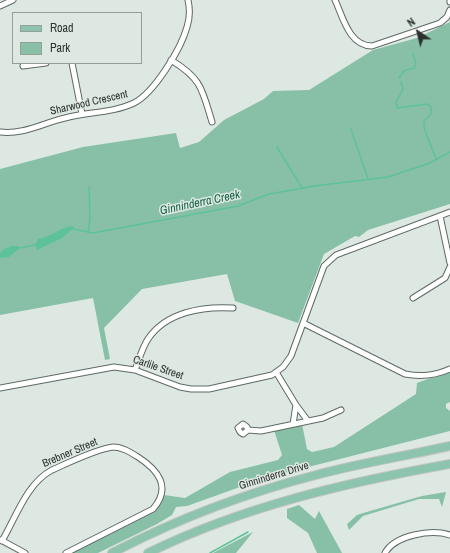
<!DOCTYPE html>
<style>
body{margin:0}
#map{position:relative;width:450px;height:553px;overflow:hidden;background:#dde8e2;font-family:"Archivo Narrow",sans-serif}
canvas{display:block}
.legend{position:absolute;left:12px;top:12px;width:130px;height:52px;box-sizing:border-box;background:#dde8e2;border:1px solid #969e9a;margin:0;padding:5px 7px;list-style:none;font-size:12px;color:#2c302e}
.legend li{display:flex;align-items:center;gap:8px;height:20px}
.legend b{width:20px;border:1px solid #969e9a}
.north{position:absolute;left:398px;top:12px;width:40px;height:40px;-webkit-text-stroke:3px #dde8e2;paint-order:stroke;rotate:325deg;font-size:11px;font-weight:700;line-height:16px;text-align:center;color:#2c302e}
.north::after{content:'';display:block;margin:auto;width:14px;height:18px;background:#2c302e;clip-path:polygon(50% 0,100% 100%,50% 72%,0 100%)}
</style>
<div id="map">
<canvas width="450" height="553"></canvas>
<ul class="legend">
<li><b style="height:5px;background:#8cc4ae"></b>Road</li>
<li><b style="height:11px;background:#87c0a6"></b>Park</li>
</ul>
<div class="north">N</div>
</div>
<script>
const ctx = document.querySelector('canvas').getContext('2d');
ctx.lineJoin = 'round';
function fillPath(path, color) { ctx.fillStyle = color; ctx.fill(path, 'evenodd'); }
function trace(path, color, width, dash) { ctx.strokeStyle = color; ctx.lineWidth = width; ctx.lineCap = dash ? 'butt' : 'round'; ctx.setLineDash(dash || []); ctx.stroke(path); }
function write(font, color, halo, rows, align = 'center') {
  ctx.font = font + ' "Archivo Narrow",sans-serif'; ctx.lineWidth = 3; ctx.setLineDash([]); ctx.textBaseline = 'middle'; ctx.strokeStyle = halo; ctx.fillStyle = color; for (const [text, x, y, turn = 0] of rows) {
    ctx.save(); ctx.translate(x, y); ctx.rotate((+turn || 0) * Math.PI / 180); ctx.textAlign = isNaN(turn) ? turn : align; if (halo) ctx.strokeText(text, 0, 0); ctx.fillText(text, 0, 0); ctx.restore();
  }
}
const green = new Path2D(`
 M450,22V204L368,230L359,237L355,236L324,254L298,323L235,301L227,274L142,289L104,328L110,359L105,360L93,298L0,315V169L83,147L176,133L180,148L199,142L224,120L264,99L273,91L309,90L373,50L417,38Z
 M450,371V402L446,404V408L450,411V431L265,478L187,506L176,507L172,515L157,524L98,553H72L152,512L160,504L164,495L185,498L230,472L278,460L282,455L274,430L302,424L307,449L312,452L334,447L416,394L417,383Z
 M446,492L442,507L439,499H419L363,516L349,530L347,524L357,515L370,511L422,496Z
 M299,505L315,519L319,511L342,553H317L308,533L287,518V509Z
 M253,532L236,553H213Z`);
const water = new Path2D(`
 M70,226L75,227L62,238L37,250L35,245L38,239C51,237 58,229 70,226Z
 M12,246H18L20,248L9,257L0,258V253L4,249Z`);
const stream = new Path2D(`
 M399,78L404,71L414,68L416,64L413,54
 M401,82L403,89L396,102L397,108L428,104L431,107V114L424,121V128L436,159
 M351,129L368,179
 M277,147L302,188
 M73,229L93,233L238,206L269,194L314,186L388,177L430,163L450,152
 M88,231L90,220L89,187
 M20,248L35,245
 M210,553L248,532`);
const street = new Path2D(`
 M335,0C343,17 349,46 372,46L440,23L447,17L450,10
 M450,0V2
 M0,6L13,0
 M171,60C202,79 202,89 212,122
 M72,63L82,114
 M23,66L46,63
 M0,132C23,135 43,123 65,118C87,112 113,113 134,103C154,93 181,49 187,27C190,18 190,9 188,0
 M440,216L450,263
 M413,298L445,278L450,267
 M303,323L405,374C421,377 434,376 450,369
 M135,370C139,360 142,348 148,339C166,312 203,306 233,308
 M276,372L296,405L293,424
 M0,388L114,367L135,370L180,387L191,389H209L272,375L283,367L291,356L324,266L336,255L450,212
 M296,405L308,421
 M248,430L247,427L243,424L238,428L240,432L243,434L248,430L261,431L323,418L341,410
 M1,540L25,553
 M2,541C16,517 27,483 52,470C68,463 96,449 113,447C122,447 130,452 138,457C158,470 172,487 153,509L66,553
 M385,553C395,535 431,529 450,535`);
const primary = new Path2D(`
 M112,553C177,519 246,493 316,475C360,463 406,456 450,446
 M148,553C244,506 345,483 450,464`);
const streetNames = [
 ["Sharwood Crescent",89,103,-13],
 ["Carlile Street",158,368,19],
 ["Brebner Street",70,453,-23],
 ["Ginninderra Drive",274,476,-17]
];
const waterNames = [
 ["Ginninderra Creek",200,203,-12]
];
fillPath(green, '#87c0a6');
fillPath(water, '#5ec299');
trace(stream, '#5ec299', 1.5);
trace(street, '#5f6964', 7);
trace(primary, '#c4c5c4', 10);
trace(street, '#fff', 5);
trace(primary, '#8cc4ae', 8);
write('11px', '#2c302e', '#dde8e2', streetNames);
write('italic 12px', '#176348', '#dde8e2', waterNames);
</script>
